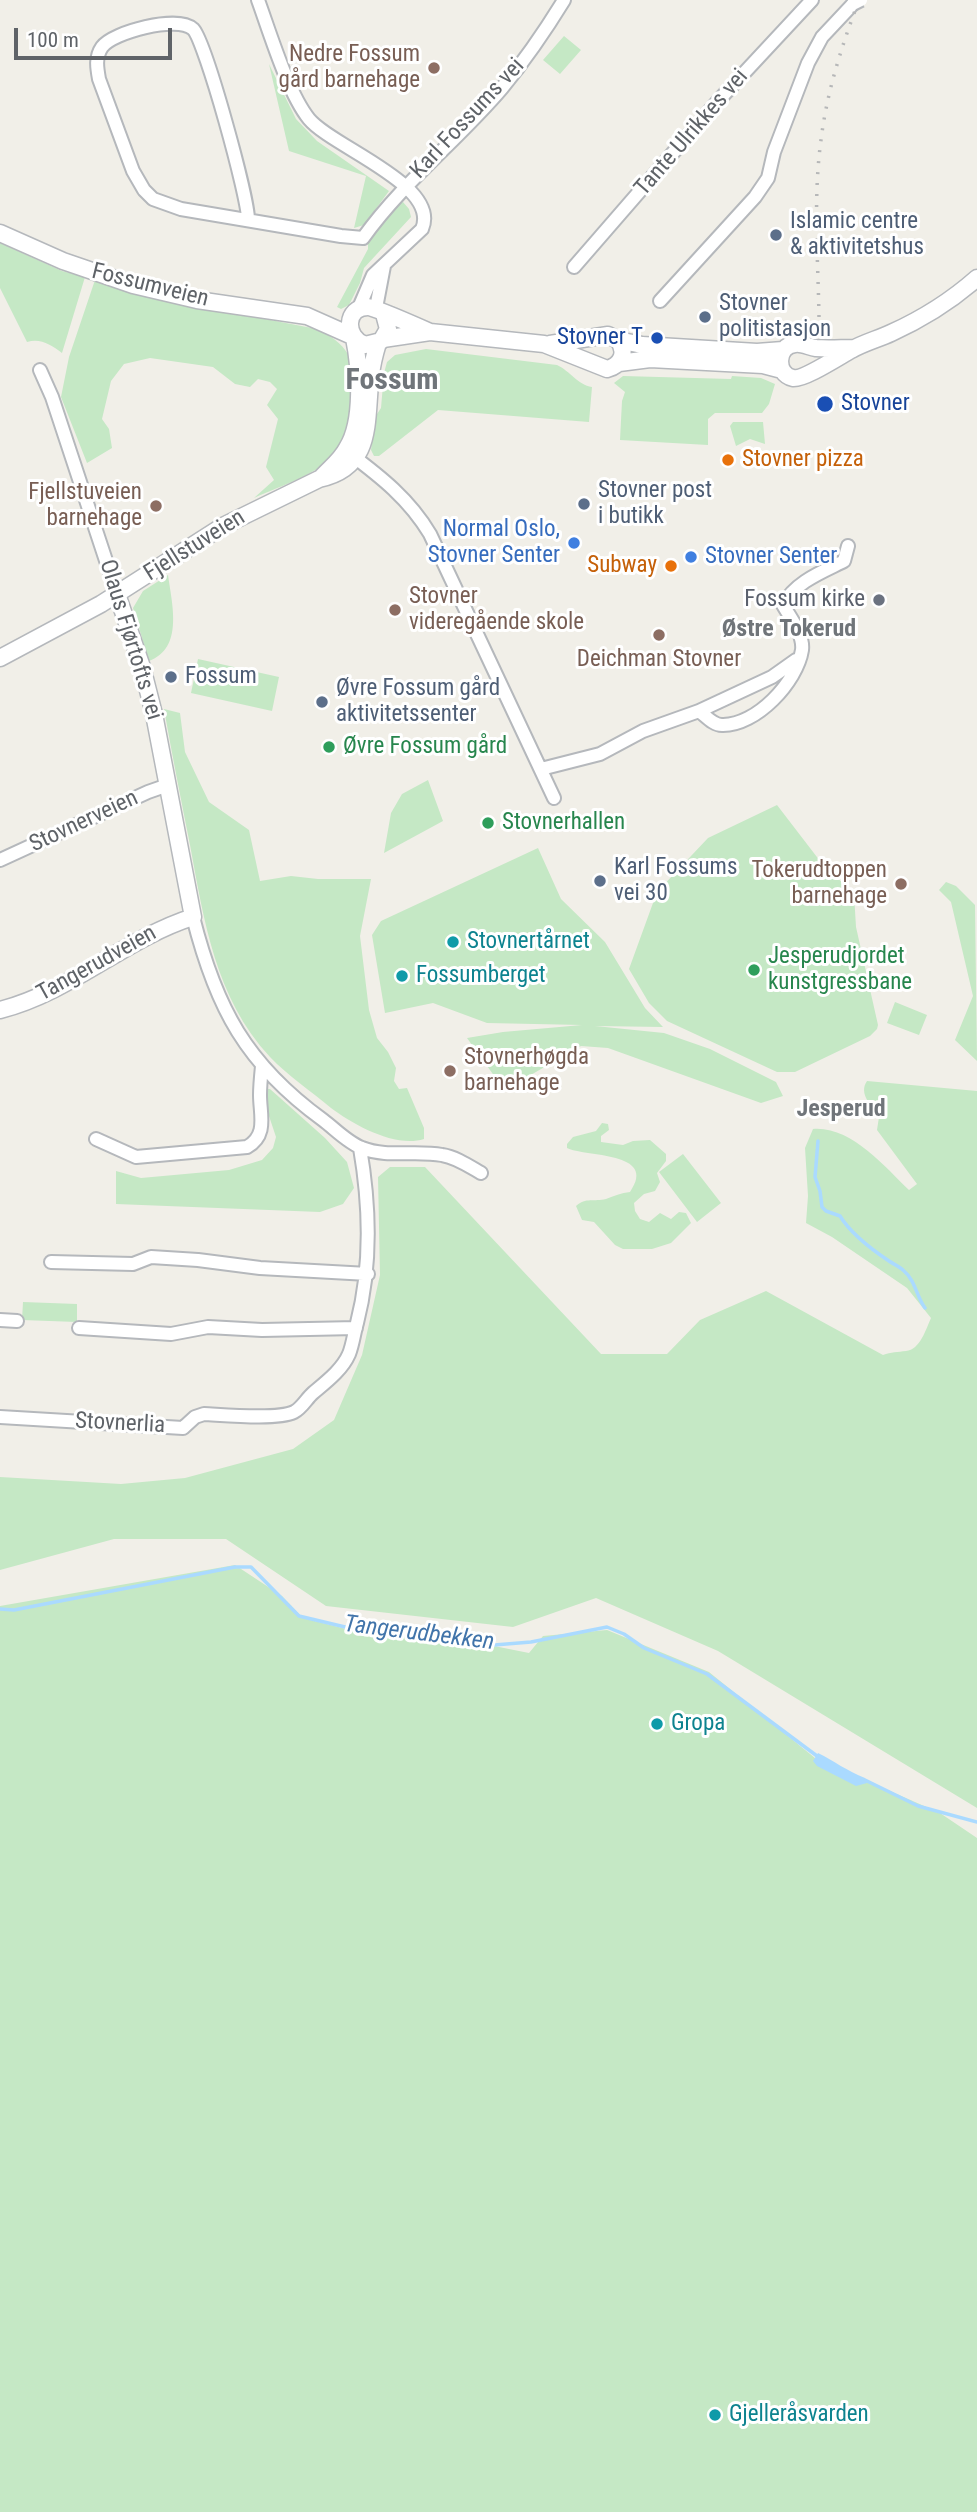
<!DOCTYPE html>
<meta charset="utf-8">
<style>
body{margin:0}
#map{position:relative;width:977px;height:2512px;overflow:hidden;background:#f1efe8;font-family:"Roboto Condensed",sans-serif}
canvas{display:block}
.scale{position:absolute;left:14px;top:28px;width:158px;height:32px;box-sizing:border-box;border:4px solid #5f6368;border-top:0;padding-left:9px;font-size:21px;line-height:24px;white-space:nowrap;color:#5f6368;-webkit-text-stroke:5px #fff;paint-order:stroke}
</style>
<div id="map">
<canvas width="977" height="2512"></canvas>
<div class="scale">100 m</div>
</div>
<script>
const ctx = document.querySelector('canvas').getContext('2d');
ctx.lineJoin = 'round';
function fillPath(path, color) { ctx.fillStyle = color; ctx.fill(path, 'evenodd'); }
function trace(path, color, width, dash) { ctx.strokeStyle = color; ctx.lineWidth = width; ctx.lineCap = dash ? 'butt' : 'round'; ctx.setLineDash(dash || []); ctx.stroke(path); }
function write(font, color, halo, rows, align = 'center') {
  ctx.font = font + ' "Roboto Condensed",sans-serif'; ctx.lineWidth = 6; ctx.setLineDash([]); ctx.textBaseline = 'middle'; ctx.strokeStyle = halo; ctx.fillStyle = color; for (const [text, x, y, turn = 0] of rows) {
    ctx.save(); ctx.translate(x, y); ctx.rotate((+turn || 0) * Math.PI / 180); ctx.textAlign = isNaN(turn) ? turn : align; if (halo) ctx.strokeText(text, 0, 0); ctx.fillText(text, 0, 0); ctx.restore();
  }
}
const green = new Path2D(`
 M564,36L581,50L560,74L543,60Z
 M269,64L296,119L317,141L389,191L364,225L354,228L366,176L289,151Z
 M403,202L409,209L411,217L364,268L360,283L349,305L341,309L337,307L368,249V243L394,206Z
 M0,243L62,271L85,277L62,353C51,345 41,338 27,342L0,288Z
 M95,280L141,295L317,329C331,336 341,342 349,356C358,373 351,436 338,451C318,475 282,485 254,498L274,480L266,467L278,419L267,405L277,389L270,382L258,379L250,387L235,384L213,367L150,358L124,364L111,381L102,419L109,429L112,448L87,463L61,397L69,357Z
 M426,349L557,365C570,371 578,385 592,387L589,422L438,410L379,456H374L371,450L375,417L381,408L384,373L387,362L395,355Z
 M623,376L731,379L732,376L761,378L775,384L769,404L762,413H715L708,419V445L620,440L622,401L625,392L614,383Z
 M733,422H763L765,444L750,439L736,446L730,426Z
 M168,575C172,604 184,648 149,661L133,608L143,591Z
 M198,659L279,677L272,711L191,693Z
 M164,709L180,713L185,752L209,802L249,830L260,881L291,876L318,879H371L360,936L369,1010L377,1038L388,1052L396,1068L394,1081L399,1089L407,1088L424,1128V1139C395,1148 354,1125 331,1108C311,1091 288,1076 270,1057C215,998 204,920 190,845C181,800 172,754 164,709Z
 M428,780L443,821L384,853L391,813L402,794Z
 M777,805L820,861L854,894L856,927L878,1025L877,1029L870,1036L795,1072H777L667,1021L649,1003L629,969L657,892L708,838Z
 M538,848L561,899L605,942L645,1008L663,1027L595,1026L664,1033L710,1049L776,1082L783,1096L761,1103L608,1048L581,1046L522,1080L500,1084L467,1038L503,1032L582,1025L487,1023L433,1003L385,1013L372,935L381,921Z
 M946,882L956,886L975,905L977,1061L955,1040L973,996L951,902L939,890Z
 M895,1002L927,1015L919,1035L887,1023Z
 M867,1081L977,1091V1808L718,1651L596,1598L513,1627L326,1606L226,1539H114L0,1570V1477L121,1484L185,1478L293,1449L334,1420L362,1355L380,1275L378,1177L390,1167H425L601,1354H667L700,1320L766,1291L883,1355C891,1352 898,1352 906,1351C920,1350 926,1329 931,1318L907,1288L832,1237L806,1223L808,1196L805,1148L813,1129C851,1126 884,1166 909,1190L917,1184L877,1130L879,1117C872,1106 858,1094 867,1081Z
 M265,1089H270L325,1138L347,1162L354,1188L343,1204L320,1212L116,1204V1171L141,1178L229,1170L262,1160L273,1148L276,1137L267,1110Z
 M602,1123L608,1124L609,1130L601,1136V1142L623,1145L633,1141L650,1140L666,1154V1161L657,1173L660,1182L655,1191L644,1194L634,1203L635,1211L640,1219L649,1222L660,1213L671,1219L679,1212L686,1213L691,1223L671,1243L652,1249H623L615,1245L594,1222L582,1220L576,1206C586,1197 594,1202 606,1199C614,1196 621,1193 630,1192C659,1151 584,1157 567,1148V1144L573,1137L596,1131Z
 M683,1154L721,1203L697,1222L659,1172Z
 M23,1302L77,1304V1322L22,1320Z
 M235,1565L282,1596L303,1618L366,1634L444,1636L529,1653L543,1636L607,1630L709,1672L815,1758L940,1813L977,1838V2512H0V1606Z`);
const water = new Path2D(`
 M818,1753C834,1761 847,1771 865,1778L867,1783L856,1786L817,1766L813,1761Z`);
const stream = new Path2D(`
 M818,1141L815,1177L820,1191L822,1207L826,1211L840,1216C851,1234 871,1249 889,1261C893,1264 899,1266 903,1270C916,1281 916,1296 925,1308
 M0,1609L14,1610L235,1567H251L299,1616L366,1632H394L482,1646L531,1642L607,1627L624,1634L644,1648L707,1674L817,1756
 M865,1780L918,1806L977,1822`);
const minor = new Path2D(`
 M258,0C270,33 288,93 309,119C332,147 441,185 422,229L373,275L358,310
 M248,220C249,200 205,40 193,29C177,15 113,32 102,47C95,57 97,68 99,79L133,171L144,190L153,199L181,209L341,236L363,238C403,182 458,140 502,88C525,60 545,31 564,0
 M574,267L718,101L812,0
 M660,301L755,197L768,178L774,152L808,63L822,37L853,4
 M376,308L384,266
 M40,370L52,397L117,594
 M349,453C381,477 409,499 430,534L554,798
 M699,711L772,677L796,660
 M541,769L600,754L643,731L699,711C706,716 713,725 722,725C756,726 797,682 802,650C804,635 790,617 783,605C795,582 822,572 844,561L848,546
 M0,860L148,792L168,785
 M193,917C216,1008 246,1064 323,1120C335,1129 348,1143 362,1148C387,1158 416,1150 442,1155C456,1157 469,1166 481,1173
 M96,1139L136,1157L247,1147C268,1135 260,1115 260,1095C260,1086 261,1076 262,1066
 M51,1262L133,1264L151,1257L198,1260L260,1268L368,1274
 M0,1320L17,1321
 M79,1328L171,1334L208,1327L262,1330L356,1328
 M0,1417L183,1428L195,1417L204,1414C225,1415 278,1420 294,1412C302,1408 307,1398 313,1393C326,1382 342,1370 349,1354C353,1344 354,1333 357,1323C372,1265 370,1206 360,1148`);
const tertiary = new Path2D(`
 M0,233L63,261L133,285L197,300L307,316L352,336
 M384,314L388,329L381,341L365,345C344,337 345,307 368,307C373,307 421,328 430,332
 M383,339L430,332L544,344L607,369C622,365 627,352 618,340
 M550,344L608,335L618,340L642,345L757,352L783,350
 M854,348C841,348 828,349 816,348C809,347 802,343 795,344C776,346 775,374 793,378C803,380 840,356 851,350C863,343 878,339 891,333C922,319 951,301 977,278
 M619,363L650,359L763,365L782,370
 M321,478C330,468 341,460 347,448C364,421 360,368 354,338
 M0,658L101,604L223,526L319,479C375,467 365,420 371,375C372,364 375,353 378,343
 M0,1010C71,992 124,939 193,917L154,714L142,667L117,594`);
const rail = new Path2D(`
 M819,317C818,258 813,198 821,140C827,91 842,45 859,0`);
const minorBridge = new Path2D(`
 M853,4L861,0`);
const markers = [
 [434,68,7,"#8d6e63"],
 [776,235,7,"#5c6f8a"],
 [705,317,7,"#5c6f8a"],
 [657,338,7,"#1a4fb4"],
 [825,404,9,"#1a4fb4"],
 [728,460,7,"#e8710a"],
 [584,504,7,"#5c6f8a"],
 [156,506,7,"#8d6e63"],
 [574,543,7,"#3f7fe0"],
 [691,557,7,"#3f7fe0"],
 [671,566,7,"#e8710a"],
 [879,600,7,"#6b7280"],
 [395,610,7,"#8d6e63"],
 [659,635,7,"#8d6e63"],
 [171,677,7,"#5c6f8a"],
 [322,702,7,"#5c6f8a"],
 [329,747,7,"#2e9e5b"],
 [488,823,7,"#2e9e5b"],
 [600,881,7,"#5c6f8a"],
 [901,884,7,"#8d6e63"],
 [453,942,7,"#0f9aa8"],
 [754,970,7,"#2e9e5b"],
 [402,976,7,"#0f9aa8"],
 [450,1071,7,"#8d6e63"],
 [657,1724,7,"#0f9aa8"],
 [715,2415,7,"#0f9aa8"]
];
const educationNames = [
 ["Nedre Fossum",420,55],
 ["gård barnehage",420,81],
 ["Fjellstuveien",142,493],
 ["barnehage",142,519],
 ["Stovner",409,597,"left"],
 ["videregående skole",409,623,"left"],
 ["Deichman Stovner",659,660,"center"],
 ["Tokerudtoppen",887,871],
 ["barnehage",887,897],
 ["Stovnerhøgda",464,1058,"left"],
 ["barnehage",464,1084,"left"]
];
const streetNames = [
 ["Karl Fossums vei",468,119,-47],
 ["Tante Ulrikkes vei",692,133,-49],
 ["Fossumveien",150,286,14],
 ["Fjellstuveien",195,546,-32],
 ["Olaus Fjørtofts vei",130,640,73],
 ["Stovnerveien",84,822,-25],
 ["Tangerudveien",97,964,-29],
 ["Stovnerlia",120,1424,3]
];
const serviceNames = [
 ["Islamic centre",790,222],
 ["& aktivitetshus",790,248],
 ["Stovner",719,304],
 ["politistasjon",719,330],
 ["Stovner post",598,491],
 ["i butikk",598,517],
 ["Fossum",185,677],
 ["Øvre Fossum gård",336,689],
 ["aktivitetssenter",336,715],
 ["Karl Fossums",614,868],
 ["vei 30",614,894]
];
const transitNames = [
 ["Stovner T",643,338],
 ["Stovner",841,404,"left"]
];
const foodNames = [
 ["Stovner pizza",742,460],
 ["Subway",657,566,"right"]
];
const shopNames = [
 ["Normal Oslo,",560,530],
 ["Stovner Senter",560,556],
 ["Stovner Senter",705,557,"left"]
];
const worshipNames = [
 ["Fossum kirke",865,600]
];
const leisureNames = [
 ["Øvre Fossum gård",343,747],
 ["Stovnerhallen",502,823],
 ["Jesperudjordet",768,957],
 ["kunstgressbane",768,983]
];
const cultureNames = [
 ["Stovnertårnet",467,942],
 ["Fossumberget",416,976],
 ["Gropa",671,1724],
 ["Gjelleråsvarden",729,2415]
];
const neighbourhoodNames = [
 ["Østre Tokerud",789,630],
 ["Jesperud",841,1110]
];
const waterNames = [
 ["Tangerudbekken",419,1634,7]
];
const districtNames = [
 ["Fossum",392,381]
];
fillPath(green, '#c5e8c5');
fillPath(water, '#aadaff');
trace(stream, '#aadaff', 3.5);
trace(minor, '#b5b8bc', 16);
trace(tertiary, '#b5b8bc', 19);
trace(minor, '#fff', 12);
trace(tertiary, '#fff', 16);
trace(rail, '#b6b7b8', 3.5, [2, 9]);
trace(minorBridge, '#b5b8bc', 16, []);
trace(minorBridge, '#fff', 12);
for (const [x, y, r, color] of markers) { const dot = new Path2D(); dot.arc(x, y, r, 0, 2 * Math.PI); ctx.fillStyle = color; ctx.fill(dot); trace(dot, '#fff', 2.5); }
write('23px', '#785e54', '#fff', educationNames, 'right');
write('23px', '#5f6368', '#fff', streetNames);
write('23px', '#4e5e75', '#fff', serviceNames, 'left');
write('23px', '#164399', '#fff', transitNames, 'right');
write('23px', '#c56008', '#fff', foodNames, 'left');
write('23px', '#366cbe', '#fff', shopNames, 'right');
write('23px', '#5b616d', '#fff', worshipNames, 'right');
write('23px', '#27864d', '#fff', leisureNames, 'left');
write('23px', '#0d838f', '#fff', cultureNames, 'left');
write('bold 24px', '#70757a', '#fff', neighbourhoodNames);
write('italic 24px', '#4174aa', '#fff', waterNames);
write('bold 30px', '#70757a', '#fff', districtNames);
</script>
